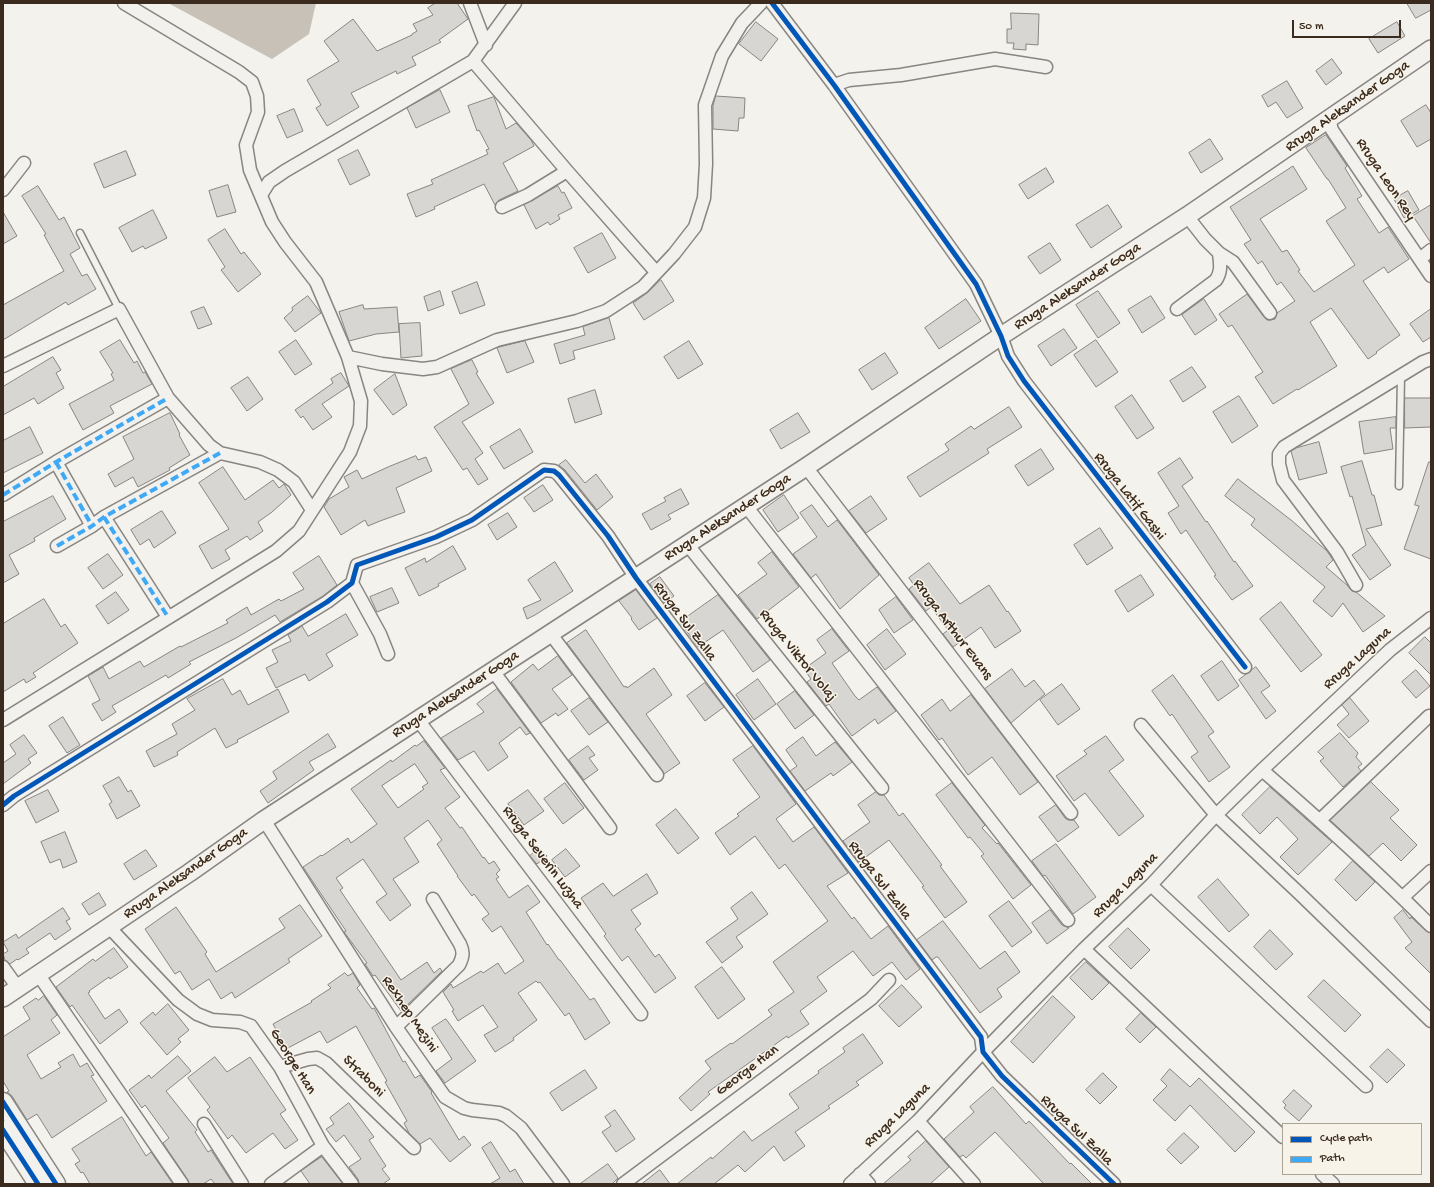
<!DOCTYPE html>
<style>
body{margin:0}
#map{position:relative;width:1434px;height:1187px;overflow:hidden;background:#f4f2ec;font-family:"Gochi Hand",sans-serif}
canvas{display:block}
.frame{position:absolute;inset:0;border:4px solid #3b2a1e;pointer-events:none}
.legend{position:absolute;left:1282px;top:1123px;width:140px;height:52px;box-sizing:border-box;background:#f7f3e8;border:1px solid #aca397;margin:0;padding:5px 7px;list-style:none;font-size:12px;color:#3b2a1e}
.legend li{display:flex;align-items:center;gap:8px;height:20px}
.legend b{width:20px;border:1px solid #aca397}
.scale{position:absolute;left:1292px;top:20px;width:109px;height:18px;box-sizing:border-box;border:2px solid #3b2a1e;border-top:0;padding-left:5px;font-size:12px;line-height:14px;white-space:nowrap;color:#3b2a1e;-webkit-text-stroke:3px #f7f3e8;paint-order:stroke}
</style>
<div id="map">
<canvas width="1434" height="1187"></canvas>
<div class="frame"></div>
<ul class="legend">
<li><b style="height:5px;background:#0057b8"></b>Cycle path</li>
<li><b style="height:5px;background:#3fa9f5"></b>Path</li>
</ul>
<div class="scale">50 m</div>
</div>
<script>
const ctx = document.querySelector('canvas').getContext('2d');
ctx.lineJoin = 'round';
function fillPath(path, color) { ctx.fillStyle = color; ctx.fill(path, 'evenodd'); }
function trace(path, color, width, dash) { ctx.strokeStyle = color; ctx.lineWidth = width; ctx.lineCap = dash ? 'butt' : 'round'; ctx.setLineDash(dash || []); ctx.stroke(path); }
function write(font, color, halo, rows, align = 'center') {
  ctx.font = font + ' "Gochi Hand",sans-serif'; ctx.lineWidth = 3; ctx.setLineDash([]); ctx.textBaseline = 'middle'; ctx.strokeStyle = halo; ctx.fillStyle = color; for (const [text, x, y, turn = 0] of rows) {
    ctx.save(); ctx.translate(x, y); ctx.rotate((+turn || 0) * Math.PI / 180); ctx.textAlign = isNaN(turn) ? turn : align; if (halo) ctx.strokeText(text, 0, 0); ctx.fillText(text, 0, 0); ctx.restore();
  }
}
const water = new Path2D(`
 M168,3H316L309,34L272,59Z`);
const building = new Path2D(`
 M436,3H457L468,19L439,40L441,42L412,57L416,65L397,74L396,71L351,93L359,107L327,126L316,108L321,105L307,80L339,61L324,41L353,19L377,51L412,35V34L417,31L413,24L433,15L428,8Z
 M1407,3H1431V10L1416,18Z
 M1011,13L1039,14L1038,45L1026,44V50L1013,49L1014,43H1007V29H1011Z
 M756,22L778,39L761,61L739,44Z
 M1397,22L1405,36L1378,53L1369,39Z
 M1332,59L1342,73L1326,85L1316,71Z
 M1287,81L1303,108L1287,118L1276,102L1268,107L1262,96Z
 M440,90L450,112L416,128L407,108Z
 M716,96L745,98L744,118H739L738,131L713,129V106Z
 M494,97L506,129L516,123L531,140L534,146L503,163L518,191L499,200L495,205L484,184L434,207L435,209L416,217L407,194L433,184L431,180L488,154L486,150L489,149L479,130L477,131L468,106Z
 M1426,105L1431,113V139L1417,147L1401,121Z
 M294,109L303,131L287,138L277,116Z
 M1326,135L1347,166L1345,168L1362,196L1357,199L1379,233L1388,227L1409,259L1388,273L1384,267L1363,281L1400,335L1376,352L1377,353L1368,359L1331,308L1310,322L1337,366L1298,390L1297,389L1273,404L1255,377L1263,372L1232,325L1228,327L1219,314L1247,294L1264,317L1267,320H1271L1275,319L1277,313L1295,301L1281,282L1277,285L1262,261L1258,264L1244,244L1251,240L1230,207L1293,166L1307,189L1260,219L1282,252L1287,250L1300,270L1298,271L1314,292L1355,265L1326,221L1346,208L1328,179H1327L1306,148Z
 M1210,139L1223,159L1201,173L1189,153Z
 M358,150L370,175L350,185L338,160Z
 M126,151L136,175L104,188L94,164Z
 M1046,168L1054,182L1028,199L1019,185Z
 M228,185L236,212L217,217L209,191Z
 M38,186L59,220L64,217L80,248L70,254L82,276L87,274L96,289L68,305L66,302L3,340V305L64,271L44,235L46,234L22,196Z
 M558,186L562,193L564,192L572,208L558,215L560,219L550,225L548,222L536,229L524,205Z
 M1408,191L1419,210L1404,218L1394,199Z
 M1108,205L1122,227L1091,248L1076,225Z
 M1431,205V243L1413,216Z
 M153,210L167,238L145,249L143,246L132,252L119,228Z
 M3,212L17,236L3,244Z
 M225,229L241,254L244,252L261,274L238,292L221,270L225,267L208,240Z
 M602,233L616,258L588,273L574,248Z
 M1050,243L1061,260L1040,274L1028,257Z
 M661,280L674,301L644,320L633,303L647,293Z
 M477,282L485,305L460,314L452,292Z
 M440,291L444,305L428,311L424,297Z
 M1098,291L1120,323L1098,338L1076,305Z
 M308,296L321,313L295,332L284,318L293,310L292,308Z
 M1151,296L1165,318L1142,333L1128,310Z
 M966,299L981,321L939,349L925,328Z
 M1204,299L1217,320L1195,335L1182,315Z
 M363,305L364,309L397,307L399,332L376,334L349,341L339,312Z
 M204,307L212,324L198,329L191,312Z
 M1431,309V337L1423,342L1410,324Z
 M609,318L615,339L573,351L575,359L560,364L554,344L585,335L583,327Z
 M420,323L422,356L401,358L399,324Z
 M1064,329L1077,348L1051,366L1038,346Z
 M120,340L134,363L137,361L143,373L145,372L152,384L110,406L114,413L83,430L69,404L114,380L111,374L113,373L100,352Z
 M296,340L312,364L295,375L279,352Z
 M1096,340L1118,372L1096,387L1074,355Z
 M525,341L534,362L507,373L497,348Z
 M689,341L703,364L678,379L664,357Z
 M885,353L898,373L872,390L859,370Z
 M53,357L61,370L56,373L64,388L38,404L34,398L3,415V387Z
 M472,360L478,372L476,373L494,403L462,422L483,453L475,459L488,479L478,485L467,468L463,470L434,427L469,404L451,369Z
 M1192,367L1206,387L1183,402L1170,381Z
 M341,373L349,386L322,404L332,417L313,430L303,416L301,418L295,410L333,383L331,379Z
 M395,374L407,405L393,415L374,390Z
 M248,377L263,399L247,411L231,388Z
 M595,390L602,414L575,423L568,399Z
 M1132,395L1154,428L1137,439L1115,407Z
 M1239,396L1258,426L1232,443L1213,412Z
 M1405,398H1431V427L1405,428Z
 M1009,407L1022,427L987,449L989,453L920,497L907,477L949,450L945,444L971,426L974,429Z
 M170,413L180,434L179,435L190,455L169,468L170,470L138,487L133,477L115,487L108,474L134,459L123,437Z
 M798,413L810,432L781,449L770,430Z
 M1396,417V428H1390L1393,449L1364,454L1359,422Z
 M30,427L43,453L3,473V441Z
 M520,429L533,452L504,469L490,447Z
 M1319,442L1327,473L1299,480L1291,451L1296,448Z
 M1041,449L1054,469L1028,486L1015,466Z
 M416,456L418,460L426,457L432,471L396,488L405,512L380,521L368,526L365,520L341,535L324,507L329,499L349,487L344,477L357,470L362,479L388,467Z
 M1180,458L1193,478L1182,486L1206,522L1207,521L1234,562L1235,561L1253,586L1232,600L1214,576L1216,575L1186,530L1181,534L1168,513L1179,506L1158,473Z
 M566,460L585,483L596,474L613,497L597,510L565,470L559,465Z
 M1362,461L1372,495H1374L1382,525L1366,529L1391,565L1370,580L1352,555L1366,545L1352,496L1350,497L1341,467Z
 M1429,462H1431V559L1404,549L1419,506L1415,505Z
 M223,467L245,500L273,480L279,488L284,484L291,495L272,512L258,522L263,531L250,540L247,536L225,550L230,559L212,569L199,546L229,529L199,483Z
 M1238,479L1291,520L1327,551L1333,560L1326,567L1347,585L1352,591L1356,592L1385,616L1363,632L1343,603L1332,617L1313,601L1325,587L1251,525L1255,519L1225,496Z
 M543,485L553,500L534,512L524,498Z
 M681,489L689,504L668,515L671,519L651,530L642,514L666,501L664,498Z
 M784,495L799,518L778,532L763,510Z
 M53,496L66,519L34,538L35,541L9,555L19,574L3,583V522Z
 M871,496L887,519L866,533L849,511Z
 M812,505L828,527L837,520L879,575L840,609L816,574L811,578L793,554L817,537L800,513Z
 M162,511L176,533L154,548L149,539L140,545L131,530Z
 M508,513L517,527L497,540L488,525Z
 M1100,528L1113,548L1087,565L1074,545Z
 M453,546L466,569L438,584L439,586L419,596L405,568L425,558L426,562Z
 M772,552L799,587L757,619L738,595L767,574L758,563Z
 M108,554L123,575L103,589L88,568Z
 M319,556L337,585L323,596L280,622L275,615L236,638L189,662L191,664L168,678L166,675L112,706L116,712L102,721L92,704L100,700L88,676L103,667L109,679L140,661L144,667L180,646L181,647L228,623L226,620L247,607L251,615L279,599L281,601L304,589L293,573Z
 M555,562L573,591L535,615L527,619L523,608L541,600L528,580Z
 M929,563L960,604L989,585L1007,612L1008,611L1021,631L995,648L981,627L953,647L943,634L948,630L931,607L926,611L909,589L914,585L909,578Z
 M1141,575L1154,595L1128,612L1115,591Z
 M660,577L674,596L664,603L650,584Z
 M392,588L399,603L377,612L370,597Z
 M636,590L657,618L639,630L631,619L632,618L619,601Z
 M116,592L129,610L108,624L96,606Z
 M718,595L770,660L753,672L723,630L698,647L680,622Z
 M896,597L913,620L894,633L879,610Z
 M44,599L61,627L65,624L78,643L33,673L36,677L26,683L24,679L3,692V624Z
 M1281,602L1322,655L1301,672L1260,619Z
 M346,614L358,635L326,654L333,666L309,681L305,674L276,688L266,668L278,662L272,650L291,641L288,635L302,626L308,636Z
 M832,629L849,651L832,663L855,696L859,700L877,687L896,711L878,724L875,719L852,736L829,704L826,706L807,682L811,679L804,669L826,653L817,640Z
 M887,629L906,654L885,670L867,645Z
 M586,630L624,687L626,686L627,688L654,668L672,695L646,714L680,763L664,774L567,643Z
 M1425,637L1431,643V675L1409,653Z
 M558,656L572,675L552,689L568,709L558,716L556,713L541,723L511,682L533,664L538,670Z
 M1222,661L1239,686L1218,701L1201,676Z
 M1256,667L1270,686L1261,692L1276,711L1266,719L1239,680Z
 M1012,669L1025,687L1034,680L1045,694L1011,723L985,689Z
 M1416,670L1430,686L1416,698L1402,682Z
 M1173,675L1214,732L1208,736L1230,767L1209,782L1191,757L1198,752L1172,714L1170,716L1152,691Z
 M223,679L232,695L240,690L248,705L278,689L289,712L237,740L238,742L226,748L215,728L177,752L178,755L154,767L146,751L177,734L172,724L195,710L187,699Z
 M758,679L776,704L754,720L736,695Z
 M705,683L724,707L705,721L687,696Z
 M1062,684L1080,709L1058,725L1040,700Z
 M497,689L530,733L526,735L520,727L499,743L508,757L488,771L474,751L458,760L441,738L484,712L477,704Z
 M795,691L814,715L795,729L777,704Z
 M971,695L1038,782L1020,795L992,757L968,775L942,738L939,740L921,715L942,699L950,711Z
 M589,698L608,722L589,735L571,711Z
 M1350,698L1369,721L1349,738L1337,725L1349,714L1342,705Z
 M63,717L80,745L67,753L49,726Z
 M1340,733L1358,753L1356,757L1362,764L1358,767L1361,771L1343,787L1320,761L1324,758L1318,752Z
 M328,734L336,747L309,762L314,770L268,803L260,791L277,779L273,772Z
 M24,735L37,753L28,759L31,763L3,784V763L16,754L10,745Z
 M1106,736L1124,760L1109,771L1144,816L1119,836L1085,793L1074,801L1056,776L1087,754L1084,751Z
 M803,737L816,756L835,742L852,762L833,776L831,773L805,791L790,771L797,766L786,750Z
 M424,741L445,768L440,770L460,797L445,808L460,828L462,827L483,858L484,857L489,864L494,861L500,870L496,874L499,877L496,879L509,898L528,885L540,902L526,912L547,945L548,944L559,960H560L590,1000L594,998L610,1023L585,1040L569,1013L565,1016L540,982L538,983L536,981L518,993L537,1020L513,1038L514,1040L495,1052L484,1035L498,1027L483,1005L458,1021L452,1011L454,1010L443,992L451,984L453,988L481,971L483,973L498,963L505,974L524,961L501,926L492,932L482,919L489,914L474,894L472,896L457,876H458L437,844L442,840L428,820L404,838L419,862L393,879L411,905L390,921L376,902L387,894L363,859L336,878L343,888L340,890L401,980L427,962L434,973L440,968L442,971L401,1011L375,975L373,976L365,964L367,963L344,932L346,931L303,867L321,855L322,856L348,838L351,843L377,824L351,789L391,760L392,762L415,745L416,746ZM415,764L428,783L422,787L424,789L398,808L382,786Z
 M588,746L595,755L589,758L598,770L584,780L569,760Z
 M753,746L796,804L776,819L793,842L814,827L848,873L827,886L852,919L854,917L871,939L888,926L920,969L906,980L892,962L873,976L853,951L817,977L827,991L800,1011L809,1024L788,1038L787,1036L708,1092L710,1094L691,1111L679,1098L711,1069L705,1061L731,1043L732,1044L772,1015L768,1010L794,992L773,962L828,921L785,864L779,869L755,836L730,855L715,833L739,816L737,814L760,797L733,760Z
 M119,777L128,792L131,790L140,806L117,819L109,804L112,802L103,786Z
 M1371,782L1399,810L1390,818L1417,845L1401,861L1383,843L1369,856L1330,820Z
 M565,783L584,808L563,824L544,799Z
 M952,783L985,825L982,828L997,844L998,843L1031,885L1013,899L981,856L984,854L970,837L968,838L936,795Z
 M1270,787L1332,842L1298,875L1280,857L1298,839L1277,817L1260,834L1242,815Z
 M48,790L59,811L36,823L25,801Z
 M528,790L544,811L524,825L508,804Z
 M876,792L879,795H884L899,816L903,813L942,865L940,866L967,902L945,918L922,887L924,886L889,840L859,862L843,841L870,822L858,805Z
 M1056,805L1065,818L1068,820H1074L1079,827L1058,842L1039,817Z
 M676,809L699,838L678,854L656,825Z
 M65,832L77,862L63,868L60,859L50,863L41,842Z
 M1056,844L1096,897L1073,914L1045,875L1043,876L1032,861Z
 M539,848L547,856L537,864L530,856Z
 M566,849L580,866L565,877L552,860Z
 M146,850L157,866L134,880L124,864Z
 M1353,861L1375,882L1356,901L1335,880Z
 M647,874L658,893L631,910L641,924L635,929L655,957L659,954L676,978L655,993L628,956L622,961L604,936L606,934L581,898L603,883L613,896Z
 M1218,879L1249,915L1229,932L1198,897Z
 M752,892L768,914L736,937L743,947L722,963L706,942L738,919L731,908Z
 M99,893L106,905L89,915L82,904Z
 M1009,901L1032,932L1012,947L989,916Z
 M300,905L322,936L288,959L290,962L235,998L232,992L221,999L209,979L192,990L180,971L175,974L145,929L176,907L207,952L205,954L216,972L285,928L279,919Z
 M63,908L70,919L66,921L71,929L55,940L50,933L26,949L29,953L18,960L17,959L10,964L5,960L3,954L8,951L3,942L16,934L18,938Z
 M1050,910L1062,925L1069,928L1047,944L1032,923Z
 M1403,910L1410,919L1411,917L1426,931L1431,933V974L1405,948L1412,942L1394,918Z
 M943,921L980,969L1005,951L1020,972L997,989L1002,997L980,1013L938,957H936L932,960L917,940Z
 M1128,928L1150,950L1131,969L1109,947Z
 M1270,930L1293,954L1276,970L1254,947Z
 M114,948L128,967L110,979L109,977L89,991L90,992L88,993L105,1019L119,1009L128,1022L100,1044L72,1005L70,1007L56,987L93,959L95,961Z
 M1086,962L1109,983L1092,1000L1070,978Z
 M722,967L745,999L718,1019L695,987Z
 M345,973L348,976L353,973L360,985L357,988L372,1009L374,1008L403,1062L405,1061L415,1078L420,1075L432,1092L431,1093L459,1140L464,1136L471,1145L450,1162L430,1138L420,1144L409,1133L404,1123L407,1121L385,1082L387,1081L356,1026L327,1043L320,1031L286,1049L273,1024L312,1002L311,1001L331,988L328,985Z
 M1324,980L1361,1015L1345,1032L1308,997Z
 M902,985L922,1007L899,1027L879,1006Z
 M44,996L57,1015L51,1020L60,1033L27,1055L41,1079L61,1067L58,1063L73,1054L80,1067L87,1063L94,1075L91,1076L107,1101L52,1138L37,1114L27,1120L12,1096L7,1092L9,1091L3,1081V1037L30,1019L23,1007L36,998L38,1000Z
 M1053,996L1075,1017L1033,1063L1011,1042Z
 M168,1004L189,1030L178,1039L181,1042L167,1055L140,1023L153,1012L155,1015Z
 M1141,1013L1156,1027L1140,1043L1126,1029Z
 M446,1019L476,1061L445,1083L436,1071L452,1059L432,1028Z
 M863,1034L883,1063L856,1082L859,1085L828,1106L830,1108L795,1132L805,1146L784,1161L774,1146L745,1172L738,1165L714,1184H677L711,1157L712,1159L744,1131L752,1141L799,1108L789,1094L819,1073L818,1071L845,1052L843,1048Z
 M1388,1049L1405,1065L1387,1083L1370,1067Z
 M178,1056L191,1071L166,1091L197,1130L195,1132L208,1152L211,1150L233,1184H215L211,1179L203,1184H189L188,1180L163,1143L169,1138L145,1105L142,1108L129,1090L149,1075L151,1078Z
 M215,1057L227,1072L250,1057L286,1110L280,1114L298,1140L285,1149L273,1133L246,1153L232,1135L228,1139L207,1110L210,1107L188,1078Z
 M1170,1069L1190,1087L1199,1078L1255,1132L1235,1152L1190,1105L1175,1121L1153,1100L1167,1086L1161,1080Z
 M585,1070L597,1088L562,1111L550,1093Z
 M1103,1073L1117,1087L1100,1104L1086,1090Z
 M993,1087L1026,1124L1029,1121L1070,1164L1071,1163L1092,1184H1044L995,1132L966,1158L963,1155L960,1157L944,1139L974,1112L970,1107Z
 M1294,1090L1312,1106L1299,1121L1284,1108L1286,1105L1283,1102Z
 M349,1103L374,1137L369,1140L386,1166L382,1169L390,1179L383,1184H359L358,1179L349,1167L361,1159L344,1135L336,1142L326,1129L334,1124L330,1118Z
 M615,1110L635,1139L616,1152L602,1132L611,1126L605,1117Z
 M122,1117L146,1156L151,1152L173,1184H90L83,1172L81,1173L75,1164L80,1161L72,1149Z
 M1184,1133L1199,1147L1181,1164L1167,1150Z
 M926,1141L949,1167L930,1184H883L911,1160L908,1157Z
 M491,1142L510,1172L515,1169L524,1184H490L500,1178L482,1148Z
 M322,1157L343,1184H310L301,1171Z
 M608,1164L618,1178L612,1184H580Z
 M660,1170L670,1184H642Z`);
const lane = new Path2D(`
 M80,233L119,309
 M1399,486L1401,376`);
const street = new Path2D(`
 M470,3L486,45
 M772,3L834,85L976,284L1001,336L1008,356L1024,381L1245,667
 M473,61L567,171L656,272
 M834,85L849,80L901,75L995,59L1046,67
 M1329,120L1332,130L1431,276
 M3,190L24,163
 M261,195L269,182L285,171L473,61L515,3
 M502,207L528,195L567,171
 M1187,216L1205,239L1219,253L1233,262L1270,313
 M1420,259L1431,250
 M1177,309L1216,280C1222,271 1220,263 1219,253
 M348,357L382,364L423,369L437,367L497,340L577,321L606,311L643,287L674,254L695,227L704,198L706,164L705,105L722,56L742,23L761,3
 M3,366L119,309L168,398L209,445L220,453L260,462L278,470L294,482L312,510
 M56,462L92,526
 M806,467L1071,813
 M3,495L56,462L168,398
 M746,506L1068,920
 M104,517L168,617
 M687,544L882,788
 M57,546L92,526L104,517L220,453
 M352,583L380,634L388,654
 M1356,585L1337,552L1283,480L1279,464V454L1284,447L1423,362L1431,359
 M550,633L657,775
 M493,671L610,828
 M3,720L276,551L299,531L350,452L360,426L361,401L348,357L316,282L285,242L272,222L250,170L246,145L258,112L257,96L252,82L239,72L124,3
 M418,720L641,1014
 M1141,725L1216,815L1300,894L1431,1021
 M1262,770C1320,820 1377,872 1431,926
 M3,805L14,796L327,602L352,583L357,565L436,537L472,520L544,470L554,471L559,475L608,536L636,578L981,1037L983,1052L1002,1076L1114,1184
 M264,820L396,1027L445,1097L464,1108L472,1110L499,1113L506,1116L521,1128L563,1184
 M1320,820L1429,716
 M1151,885L1366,1086
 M1403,897L1431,871
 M109,927L178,1000L197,1014L212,1020L240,1022L251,1026L280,1067L323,1146L352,1184
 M1084,949L1283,1137
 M3,967L18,988
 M38,974L182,1184
 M396,1027L459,965C463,957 464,952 460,944L433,899
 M280,1067L308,1059L317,1058L326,1063L414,1148
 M918,1121L974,1184
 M204,1124L242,1184
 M860,1174L869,1184
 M1322,1174L1333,1184
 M271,1184L323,1146
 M623,1184L871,999L889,980
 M850,1184L918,1121L983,1052L1084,949L1151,885L1216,815L1262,770L1390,650L1431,618`);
const secondary = new Path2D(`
 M3,998L189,873L264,820L806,467L1001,336L1187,216L1431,49`);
const primary = new Path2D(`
 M3,1102L56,1184
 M3,1130L38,1184`);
const quiet = new Path2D(`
 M56,462L92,526
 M3,495L56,462L168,398
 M104,517L168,617
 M57,546L92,526L104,517L220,453`);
const cycleway = new Path2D(`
 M772,3L834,85L976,284L1001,336L1008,356L1024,381L1245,667
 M3,805L14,796L327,602L352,583L357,565L436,537L472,520L544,470L554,471L559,475L608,536L636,578L981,1037L983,1052L1002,1076L1114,1184
 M3,1102L56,1184
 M3,1130L38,1184`);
const streetNames = [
 ["Rruga Aleksander Goga",1348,107,-35],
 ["Rruga Leon Rey",1385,180,56],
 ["Rruga Aleksander Goga",1078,287,-33],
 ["Rruga Latif Gashi",1129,497,52],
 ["Rruga Aleksander Goga",728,518,-33],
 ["Rruga Sul Zalla",684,622,53],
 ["Rruga Arthur Evans",952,630,53],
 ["Rruga Viktor Volaj",797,656,51],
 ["Rruga Laguna",1358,659,-42],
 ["Rruga Aleksander Goga",456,695,-33],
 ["Rruga Severin Luzha",542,858,53],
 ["Rruga Aleksander Goga",186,874,-35],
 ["Rruga Sul Zalla",879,881,53],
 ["Rruga Laguna",1126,886,-45],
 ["Rexhep Mezini",409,1015,56],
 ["George Han",292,1062,58],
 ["George Han",748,1071,-37],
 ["Straboni",363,1077,45],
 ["Rruga Laguna",898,1116,-44],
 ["Rruga Sul Zalla",1076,1131,44]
];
fillPath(water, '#c7c1b7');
fillPath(building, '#d8d6d2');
trace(building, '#898580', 1);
trace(lane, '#898580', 9);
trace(street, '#898580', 15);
trace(secondary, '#898580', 20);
trace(primary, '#898580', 21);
trace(lane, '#f2f1ed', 6);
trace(street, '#f2f1ed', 12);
trace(secondary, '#f2f1ed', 17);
trace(primary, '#f2f1ed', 18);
trace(quiet, '#3fa9f5', 4, [8, 4]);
trace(cycleway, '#0057b8', 5);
write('15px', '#3b2a1e', '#f7f3e8', streetNames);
</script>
